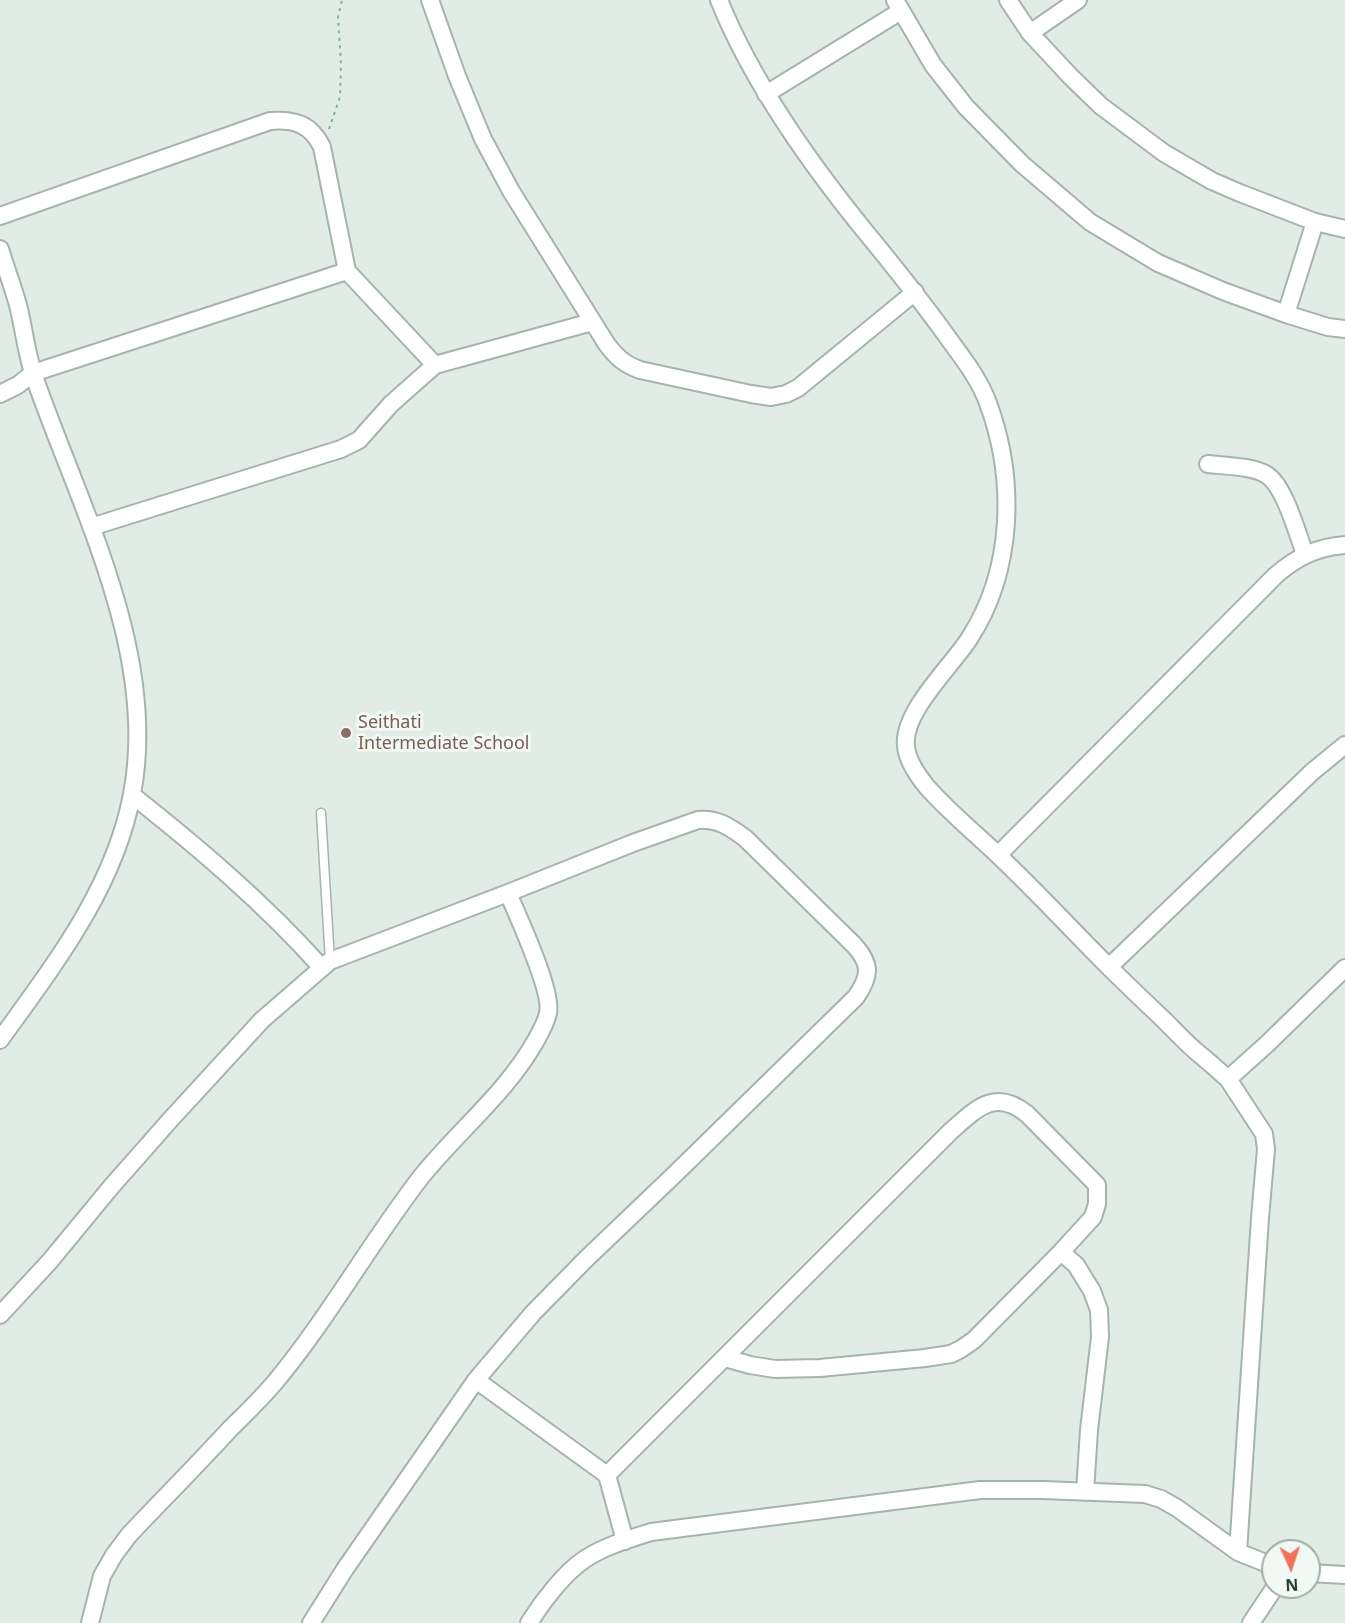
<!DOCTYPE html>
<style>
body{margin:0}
#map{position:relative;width:1345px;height:1623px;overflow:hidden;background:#e2ece7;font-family:"Noto Sans",sans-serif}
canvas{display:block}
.north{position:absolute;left:1261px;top:1539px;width:60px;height:60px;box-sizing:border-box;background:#f2f9f5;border:2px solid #9faea7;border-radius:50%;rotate:177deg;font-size:16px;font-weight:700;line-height:24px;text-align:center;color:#223d33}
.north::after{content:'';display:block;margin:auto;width:21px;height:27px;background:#f1725b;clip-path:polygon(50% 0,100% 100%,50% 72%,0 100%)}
</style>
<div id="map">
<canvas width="1345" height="1623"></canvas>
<div class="north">N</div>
</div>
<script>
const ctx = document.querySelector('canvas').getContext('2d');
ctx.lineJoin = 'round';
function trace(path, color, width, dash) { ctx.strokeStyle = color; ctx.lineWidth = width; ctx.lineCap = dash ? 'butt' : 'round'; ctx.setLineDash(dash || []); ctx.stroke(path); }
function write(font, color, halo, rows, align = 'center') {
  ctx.font = font + ' "Noto Sans",sans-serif'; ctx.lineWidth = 6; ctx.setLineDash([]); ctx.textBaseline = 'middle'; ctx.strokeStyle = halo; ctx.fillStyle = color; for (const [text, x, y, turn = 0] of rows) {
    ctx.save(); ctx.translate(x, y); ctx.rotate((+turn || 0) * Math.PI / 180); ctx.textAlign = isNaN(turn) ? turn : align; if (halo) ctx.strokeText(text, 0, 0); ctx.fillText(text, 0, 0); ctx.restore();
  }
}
const path = new Path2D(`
 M329,129L340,97L341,64L338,17L342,0`);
const service = new Path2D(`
 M321,813L330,961`);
const minor = new Path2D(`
 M430,0L457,76L483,139L511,191L606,343C616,357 624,364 640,370L751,394L771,397L786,394L798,388L915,292
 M719,0C752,82 808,161 864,230C892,264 920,299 946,335C961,356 979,378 988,403C1016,479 1014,570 969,639C951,667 902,712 906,746C907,761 918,776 927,787C949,812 975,833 999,856C1036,891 1071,929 1107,965C1126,984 1145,1002 1164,1020C1175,1031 1186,1043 1198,1053C1208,1061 1218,1070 1228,1079L1267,1044L1345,968
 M895,0L933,65L966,107L1022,164L1090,222L1158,263L1223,291L1286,314L1328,327L1345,329
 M1008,0L1030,33L1071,77L1101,106L1164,153L1212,181L1240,193L1315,222L1345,229
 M1030,33L1078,0
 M766,94L901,11
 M0,216L270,121C294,119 311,124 322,147L347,271L435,365
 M0,249C6,269 14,289 19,309C24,331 27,355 34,376C79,506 159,653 132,794C115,887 54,965 0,1040
 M1286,314L1315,222
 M0,394L18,385L33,373L347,271
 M1208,464C1225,466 1253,466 1267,475C1285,487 1297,533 1305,554
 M91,527L341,449L359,440L391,404L435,365L592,322
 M132,795C199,848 265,904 322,968
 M998,855L1276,575C1297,557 1317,547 1345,545
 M1109,967L1312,772L1345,745
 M1228,1079L1264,1134L1266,1149L1260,1218L1238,1552
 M1061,1252L1076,1265L1092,1291L1099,1310L1100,1337L1089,1430L1085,1492
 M0,1315L50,1261L111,1187L171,1119L262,1020L330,961L508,893L633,843L698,820C717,818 730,827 745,838L854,945C871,964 871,975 856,997L673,1176L586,1259L533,1313L476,1380L345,1569L311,1623
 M476,1380L607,1475L625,1541
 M607,1475L951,1131C976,1109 995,1088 1027,1114L1097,1185V1204L1093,1217L1061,1252L974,1340L961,1349L951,1354L925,1358L820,1368L775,1369L750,1365L725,1358
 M1309,1573L1345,1575
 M90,1623L102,1576L114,1555L129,1535C162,1500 196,1466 229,1430C245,1414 262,1398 276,1381C329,1317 370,1243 421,1177C458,1131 506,1093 535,1042C540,1033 546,1023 548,1013C553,991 518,917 508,893
 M529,1623C542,1602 564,1573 585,1559C605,1546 629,1539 651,1532L980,1490H1043L1145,1494L1161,1499L1177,1508L1238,1552L1273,1566
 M1251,1623L1275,1587`);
const markers = [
 [346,733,6,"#8d6e63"]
];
const educationNames = [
 ["Seithati",358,723],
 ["Intermediate School",358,744]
];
trace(service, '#a5b4ad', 11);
trace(minor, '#a5b4ad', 20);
trace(path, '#82af9d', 2, [3, 4.5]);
trace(service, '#fff', 8);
trace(minor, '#fff', 16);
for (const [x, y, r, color] of markers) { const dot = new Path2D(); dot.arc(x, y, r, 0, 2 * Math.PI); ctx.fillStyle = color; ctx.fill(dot); trace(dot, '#f2f9f5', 2); }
write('18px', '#785e54', '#f2f9f5', educationNames, 'left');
</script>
